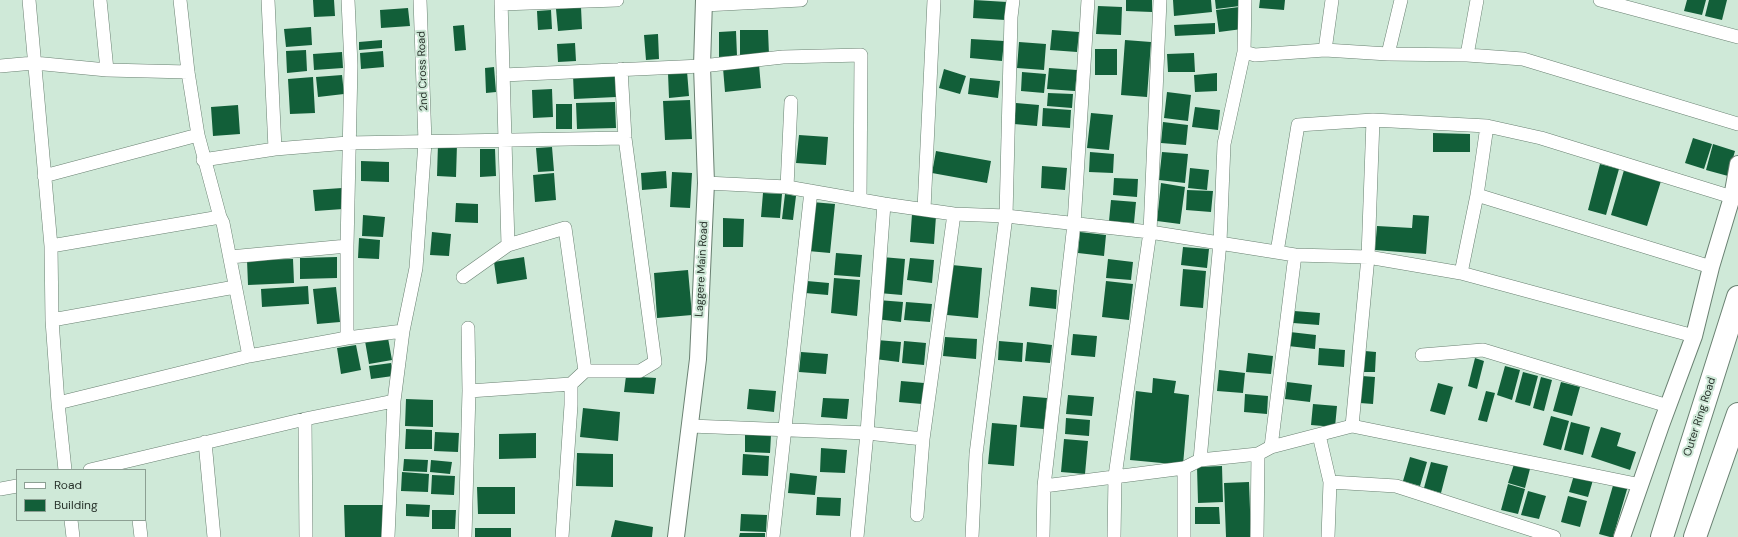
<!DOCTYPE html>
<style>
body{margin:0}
#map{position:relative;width:1738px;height:537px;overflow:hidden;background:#cfe9d8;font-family:"DM Sans",sans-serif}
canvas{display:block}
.legend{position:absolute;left:16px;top:469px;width:130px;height:52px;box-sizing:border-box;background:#cfe9d8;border:1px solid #8ca093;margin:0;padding:5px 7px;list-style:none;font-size:12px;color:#28322b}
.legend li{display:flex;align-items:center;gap:8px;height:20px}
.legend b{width:20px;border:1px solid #8ca093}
</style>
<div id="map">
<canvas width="1738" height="537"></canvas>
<ul class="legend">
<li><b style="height:5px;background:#fff"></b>Road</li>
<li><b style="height:11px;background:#125f39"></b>Building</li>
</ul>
</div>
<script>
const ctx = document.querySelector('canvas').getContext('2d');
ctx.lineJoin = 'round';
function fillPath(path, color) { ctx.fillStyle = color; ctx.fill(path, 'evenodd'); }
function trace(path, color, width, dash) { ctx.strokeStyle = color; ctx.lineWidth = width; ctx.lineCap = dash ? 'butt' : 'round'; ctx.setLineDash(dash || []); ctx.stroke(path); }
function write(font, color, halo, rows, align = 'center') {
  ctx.font = font + ' "DM Sans",sans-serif'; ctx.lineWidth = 4; ctx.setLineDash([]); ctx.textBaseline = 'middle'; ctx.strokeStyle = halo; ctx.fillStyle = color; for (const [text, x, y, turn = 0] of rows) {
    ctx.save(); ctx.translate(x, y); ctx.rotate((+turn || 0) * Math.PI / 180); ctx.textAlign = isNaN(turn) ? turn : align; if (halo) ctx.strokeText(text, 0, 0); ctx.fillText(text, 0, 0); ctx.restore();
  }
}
const building = new Path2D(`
 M313,0H334L335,16L314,17Z
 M974,0L1007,2L1005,20L973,18Z
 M1126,0H1152V12L1126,11Z
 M1173,0H1211L1212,12L1174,16Z
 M1215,0H1239L1240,6L1216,9Z
 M1260,0H1285L1284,10L1259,8Z
 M1687,0H1706L1702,15L1684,11Z
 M1709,0H1727L1722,20L1705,16Z
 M1098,6L1122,7L1121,35L1096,34Z
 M581,7L582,29L558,31L556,9Z
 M1239,7L1242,29L1219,32L1216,10Z
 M408,8L410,26L381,28L380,10Z
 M551,10L552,29L538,30L537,11Z
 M1215,23V34L1175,36L1174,25Z
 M464,25L466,50L455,51L453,26Z
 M311,27L312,45L286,47L284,29Z
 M740,30H768L769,55L740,56Z
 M1052,30L1079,32L1077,52L1050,50Z
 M736,31L737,56L719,57V32Z
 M658,34L659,59L646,60L644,35Z
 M971,39L1004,41L1002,61L970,58Z
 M382,40V48L359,50V42Z
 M1125,40L1151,42L1147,97L1121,95Z
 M1019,42L1046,44L1044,70L1017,68Z
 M575,43L576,61L558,62L557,44Z
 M1095,49H1117V75H1095Z
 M306,50L307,71L287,73L286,51Z
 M383,51L384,67L361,69L360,53Z
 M342,52L343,68L314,70L313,54Z
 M1194,53L1195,72H1168L1167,54Z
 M759,64L761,88L725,92L723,68Z
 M494,67L496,92L486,93L485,68Z
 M1049,68L1077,70L1075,91L1047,89Z
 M944,69L966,76L960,94L939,88Z
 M687,71L689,96L669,98L668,73Z
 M1022,72L1046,74L1044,93L1021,91Z
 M1217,73V91L1195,92L1194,75Z
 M615,74L616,97L574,99L573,75Z
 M342,75L344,94L318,97L316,77Z
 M313,77L315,113L290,114L288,79Z
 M970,78L1000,81L998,98L968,94Z
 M552,89L553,117L533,118L532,90Z
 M1167,92L1191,95L1188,121L1164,118Z
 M1048,93L1073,94L1072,108L1047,106Z
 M690,100L692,139L665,140L663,101Z
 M615,102L616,128L577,129L576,103Z
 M1016,103L1039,105L1037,126L1014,124Z
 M556,104H572V129H556Z
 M238,105L240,134L213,136L211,107Z
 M1195,107L1220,110L1218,130L1192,127Z
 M1043,108L1071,110L1070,128L1042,126Z
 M1091,113L1113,115L1109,150L1087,148Z
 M1163,122L1188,125L1186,145L1161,143Z
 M1433,133L1470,134V152H1433Z
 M799,135L828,137L826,165L796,163Z
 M1693,138L1712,144L1704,169L1685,163Z
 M438,144H457L456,177L437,176Z
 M1713,144L1735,151L1728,176L1706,170Z
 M552,147L554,171L538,172L536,148Z
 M480,149H495L496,176L480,177Z
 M936,151L991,161L987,183L932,173Z
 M1090,152L1114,154L1113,173L1089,172Z
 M1162,152L1188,154L1185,183L1159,180Z
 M361,161L389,162V182L361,181Z
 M1600,164L1619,169L1606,215L1588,210Z
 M1042,166L1067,168L1065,190L1041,188Z
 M1190,168L1209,170L1207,190L1188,188Z
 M1624,170L1661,181L1647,226L1611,215Z
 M666,171L667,188L642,190L641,173Z
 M672,172L692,173L690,208L670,207Z
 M554,173L556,200L535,202L533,175Z
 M1114,178L1138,179L1137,197L1113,195Z
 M1161,183L1185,187L1180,224L1157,221Z
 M342,188L343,209L315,211L313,190Z
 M1187,190L1213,191L1211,212L1186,210Z
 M763,193L782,194L780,218L761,217Z
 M785,194L796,196L793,220L782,219Z
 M1111,200L1136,202L1134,223L1109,221Z
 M812,202L835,204L830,253L808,251Z
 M456,203L478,204V223L455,222Z
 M912,214L936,216L934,244L910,242Z
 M363,215L385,217L383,237L362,236Z
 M1413,215L1429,216L1426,254L1375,250L1377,226L1412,228Z
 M723,218L744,219L743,247H723Z
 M432,232L451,234L449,256L430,255Z
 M1080,232L1106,235L1104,256L1078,253Z
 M359,238L380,240L379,259L358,258Z
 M1183,247L1209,249L1207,268L1181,265Z
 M836,253L862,255L860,277L834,275Z
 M337,257V278L300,279V258Z
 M524,257L527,279L497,284L494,262Z
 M882,257L905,259L902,295L879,293Z
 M910,258L934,260L932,283L907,280Z
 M293,259L294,283L248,285L247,260Z
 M1108,259L1133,262L1131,280L1106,278Z
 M952,265L982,268L978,318L947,315Z
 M1183,269L1206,271L1203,308L1180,306Z
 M688,270L692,315L657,318L654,273Z
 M834,278L860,280L857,316L831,313Z
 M807,281L829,283L828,295L805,293Z
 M1106,281L1133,284L1129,320L1102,317Z
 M308,286L309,304L262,307L261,289Z
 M336,287L340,322L317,324L313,289Z
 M1031,287L1057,290L1056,309L1029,306Z
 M878,300L903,302L901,322L876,319Z
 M906,302L932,304L930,322L904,320Z
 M1294,311L1320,313L1319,325L1293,323Z
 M1290,332L1316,335L1315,349L1288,346Z
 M1073,334L1097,336L1095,357L1071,355Z
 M945,337L977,339L976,359L943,356Z
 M388,338L392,360L369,364L365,341Z
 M877,340L901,342L899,362L875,359Z
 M904,341L926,343L924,365L902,363Z
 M999,341L1023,343L1022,362L998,360Z
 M1027,342L1052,345L1050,363L1025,361Z
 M356,345L361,370L341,374L337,348Z
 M1319,348L1345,350L1344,367L1318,365Z
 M1365,351L1376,352L1375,372H1364Z
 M801,352L828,354L826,374L799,372Z
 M1248,353L1273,356L1271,374L1246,372Z
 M1475,358L1484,361L1477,389L1468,386Z
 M391,363L393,376L371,379L369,366Z
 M1505,366L1520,370L1512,400L1497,395Z
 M1219,370L1245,373L1243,393L1217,391Z
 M1523,372L1538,376L1530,406L1515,402Z
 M626,376L656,378L654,394L624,392Z
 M1362,376L1375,377L1373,404L1360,403Z
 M1541,377L1552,380L1544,411L1533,408Z
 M1153,378L1176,381L1174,393L1189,395L1183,465L1130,460L1136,391L1152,393Z
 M901,381L924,383L922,404L899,402Z
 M1287,382L1312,385L1310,402L1285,399Z
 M1561,382L1580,387L1572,416L1553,411Z
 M1438,383L1453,387L1445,415L1430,411Z
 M749,389L776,391L774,412L747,409Z
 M1486,391L1495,393L1487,422L1478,420Z
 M1245,394L1268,396L1267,414L1244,412Z
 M1068,395L1094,397L1092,416L1066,414Z
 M1023,396L1047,398L1044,429L1020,427Z
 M823,398L849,399L847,419L821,417Z
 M406,399L433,400V427L405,426Z
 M1313,404L1337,406L1335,427L1311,425Z
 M583,408L620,412L618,441L580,437Z
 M1551,416L1569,421L1561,450L1543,445Z
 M1066,418L1090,420L1089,436L1065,434Z
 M1571,422L1590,427L1583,455L1564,450Z
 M992,423L1017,425L1014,466L988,464Z
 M1601,427L1621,433L1617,446L1636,452L1630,470L1591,457Z
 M406,429L432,430V449H405Z
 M435,432L459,433L458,452L434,451Z
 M536,433V458L499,459V434Z
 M745,434L771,435L770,453L745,452Z
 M1064,439L1088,441L1085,474L1061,472Z
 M821,448L847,450L845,473L820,472Z
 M577,453L613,454V487L576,486Z
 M743,454L769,456L768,476L742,475Z
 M1410,457L1427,462L1420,486L1403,481Z
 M404,459L428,460L427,472L403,471Z
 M431,460L452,462L450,474L430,472Z
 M1515,461L1531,465L1525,488L1508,483Z
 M1431,462L1448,466L1441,493L1424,488Z
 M1222,466L1223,502L1198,503L1197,467Z
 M402,472L429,474L428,492L401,491Z
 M790,473L817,476L815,495L788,493Z
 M432,475L455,476L454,495L431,494Z
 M1574,475L1593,480L1588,497L1569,492Z
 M1249,482L1251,537H1226L1224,483Z
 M1614,482L1628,486L1613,537H1610L1599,534Z
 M1508,484L1525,489L1518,514L1501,510Z
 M477,487H515V514H478Z
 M1528,491L1546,496L1539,519L1521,515Z
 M1568,496L1587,501L1580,527L1561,522Z
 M817,497L841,498L840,516L816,515Z
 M406,504L430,505L429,517L406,516Z
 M344,505H383V537H345Z
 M1195,507H1219L1220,524H1195Z
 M432,510H456L455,529H432Z
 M741,514L767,515L766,532L740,531Z
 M615,520L653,527L652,537H611Z
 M475,528H511V537H475Z
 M740,533H765V537H739Z`);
const minor = new Path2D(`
 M29,0L51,246L52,320L58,403L65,470
 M100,0L107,70
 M180,0L188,72L198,135L220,217L223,223L249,356
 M268,0L275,149
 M501,0L508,245L565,228L585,371
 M1600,0L1738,37
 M501,4L617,0
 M704,5L801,0
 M1325,50L1332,0
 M1244,52L1255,55L1325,50L1388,54L1467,55L1477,0
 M1388,54L1401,0
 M1467,55L1523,59L1738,124
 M0,66L34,63L107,70L188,72
 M503,75L702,66L783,57L861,55L860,200
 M1487,126L1541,138L1732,197
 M203,160L275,149L348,143L625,138
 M44,176L198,135
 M706,183L787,187L884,204L954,214L1006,216L1150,232L1295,255L1368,257L1461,273L1694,336
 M787,187L791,102
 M924,209L934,0
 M51,246L220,217
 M347,246V338
 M1277,252L1298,125L1373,120L1487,126L1477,195
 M230,257L347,246L351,65L348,0
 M1461,273L1477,195L1711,267
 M463,277L508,245
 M52,320L235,287
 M468,328L469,391
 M1422,355L1483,350L1668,406
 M571,384L585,371H640L655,362L625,138L621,69
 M58,403L249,356L347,338L403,331
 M305,419L306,537
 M690,426L867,433L923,439
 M1352,426L1368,257L1373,120
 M1319,435L1330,482L1328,537
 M205,442L214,537
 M1271,447L1295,255
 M1200,460L1220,242L1224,144L1244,52L1245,0
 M1184,468V537
 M90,470L305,419L394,401
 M1330,482L1396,486L1554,537
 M1044,486L1184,468L1200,460L1258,454L1271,447L1352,426L1641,485
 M0,489L17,486
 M917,515L923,439L954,214
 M71,520L73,537
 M139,520L141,537
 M388,537L394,401L403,331L416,268L425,142L420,0
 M465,537L469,391L571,384V405L562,537
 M773,537L811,191
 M857,537L867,433L884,204
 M972,537L976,454L1006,216L1011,17L1013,0
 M1043,537L1044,486L1074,224L1088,0
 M1114,537L1115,476L1150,232L1160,0
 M1257,537L1258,454`);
const tertiary = new Path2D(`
 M676,537L698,359L706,183L702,66L704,0
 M1622,537L1661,425L1694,336L1711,267L1732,197L1738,164`);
const trunk = new Path2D(`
 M1662,537L1738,297
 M1695,537L1738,414`);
const streetNames = [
 ["2nd Cross Road",423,71,-92],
 ["Laggere Main Road",702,269,-87],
 ["Outer Ring Road",1700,417,-72]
];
fillPath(building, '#125f39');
trace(minor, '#6a8172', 14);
trace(tertiary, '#6a8172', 18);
trace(trunk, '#6a8172', 24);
trace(minor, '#fff', 13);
trace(tertiary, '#fff', 16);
trace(trunk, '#fff', 22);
write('11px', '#28322b', '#cfe9d8', streetNames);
</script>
